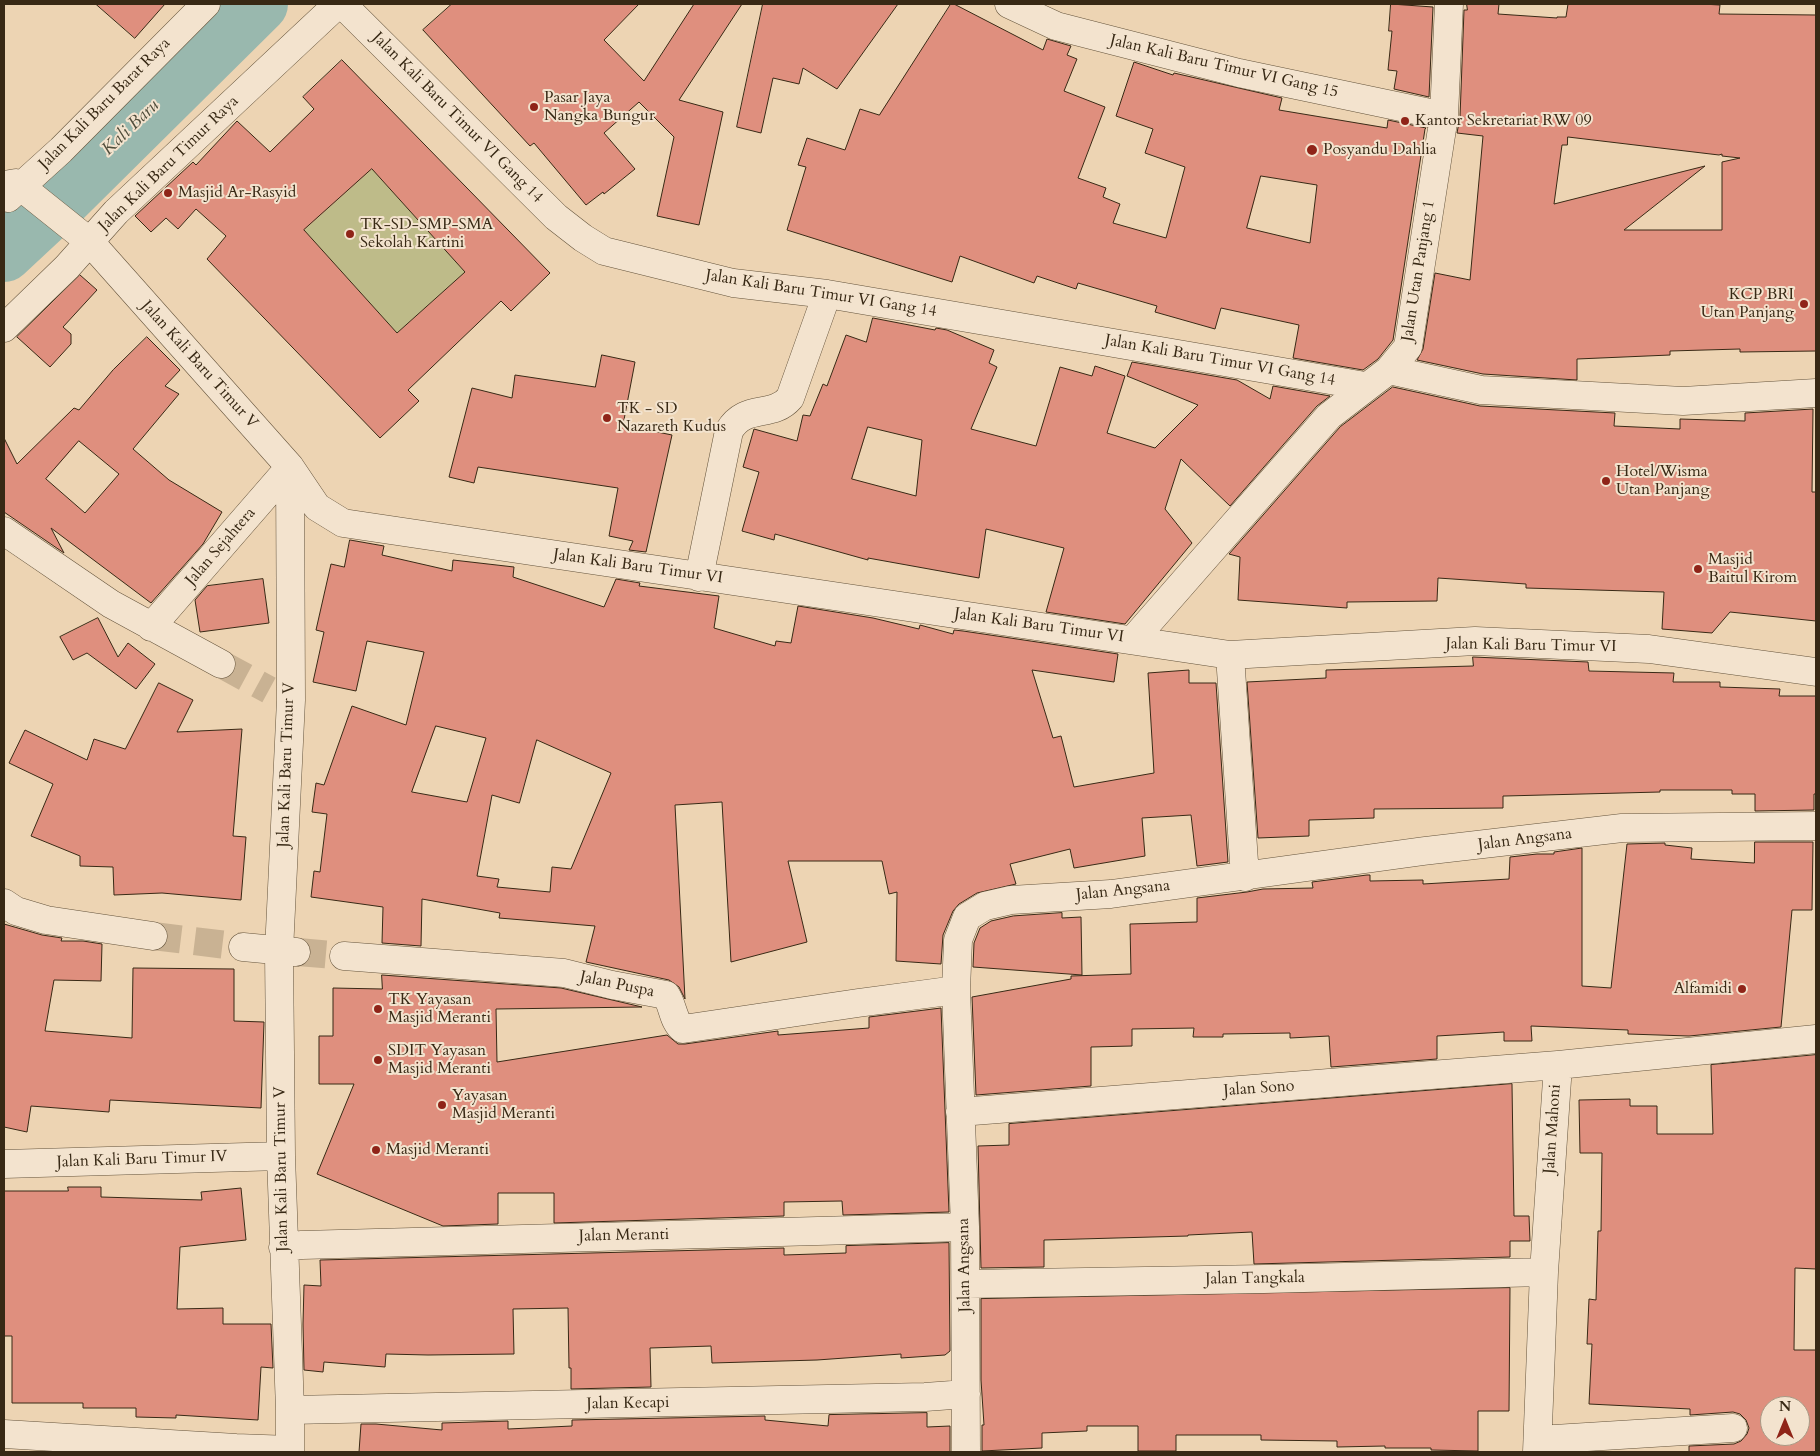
<!DOCTYPE html>
<style>
body{margin:0}
#map{position:relative;width:1820px;height:1456px;overflow:hidden;background:#edd4b3;font-family:Cardo,serif}
canvas{display:block}
.frame{position:absolute;inset:0;border:5px solid #382915;pointer-events:none}
.north{position:absolute;left:1760px;top:1396px;width:50px;height:50px;box-sizing:border-box;background:#f3e3ce;border:1px solid #a89984;border-radius:50%;rotate:0deg;font-size:14px;font-weight:700;line-height:20px;text-align:center;color:#382915}
.north::after{content:'';display:block;margin:auto;width:18px;height:22px;background:#8f2418;clip-path:polygon(50% 0,100% 100%,50% 72%,0 100%)}
</style>
<div id="map">
<canvas width="1820" height="1456"></canvas>
<div class="frame"></div>
<div class="north">N</div>
</div>
<script>
const ctx = document.querySelector('canvas').getContext('2d');
ctx.lineJoin = 'round';
function fillPath(path, color) { ctx.fillStyle = color; ctx.fill(path, 'evenodd'); }
function trace(path, color, width, dash) { ctx.strokeStyle = color; ctx.lineWidth = width; ctx.lineCap = dash ? 'butt' : 'round'; ctx.setLineDash(dash || []); ctx.stroke(path); }
function write(font, color, halo, rows, align = 'center') {
  ctx.font = font + ' Cardo,serif'; ctx.lineWidth = 4; ctx.setLineDash([]); ctx.textBaseline = 'middle'; ctx.strokeStyle = halo; ctx.fillStyle = color; for (const [text, x, y, turn = 0] of rows) {
    ctx.save(); ctx.translate(x, y); ctx.rotate((+turn || 0) * Math.PI / 180); ctx.textAlign = isNaN(turn) ? turn : align; if (halo) ctx.strokeText(text, 0, 0); ctx.fillText(text, 0, 0); ctx.restore();
  }
}
const green = new Path2D(`
 M372,169L465,272L397,333L304,230Z`);
const river = new Path2D(`
 M4,253L62,199L259,4`);
const building = new Path2D(`
 M96,4H165L135,38Z
 M452,4H639L604,40L644,81L694,4H742L679,100L723,112L699,225L657,216L674,137L639,102L604,133L635,169L604,194L603,192L586,205L534,143L530,146L423,30Z
 M763,4H898L837,89L803,68L799,84L773,78L761,133L737,127Z
 M951,4H954L1043,50L1047,39L1071,46L1067,55L1077,59L1064,91L1105,107L1078,178L1106,188L1103,197L1120,204L1113,223L1166,238L1185,167L1145,153L1153,129L1116,116L1134,62L1173,75L1174,73L1282,98L1279,110L1387,128L1388,120L1426,128L1425,129L1393,340L1378,359L1363,370L1293,358L1299,325L1221,308L1215,329L1155,312L1157,306L1078,283L1076,289L1037,276L1034,283L960,256L952,282L787,230L806,167L798,165L807,138L845,150L860,109L879,115ZM1261,176L1317,185L1310,243L1247,228Z
 M1391,4L1433,7L1429,97L1394,89L1397,71L1388,70L1392,31H1389Z
 M1467,4H1499L1498,14L1557,18V17H1566L1568,4H1702L1720,5L1719,14L1816,15V351L1740,352V349L1670,351V355L1577,359V380L1483,374L1417,360L1423,349L1435,273L1470,280L1483,136L1457,133L1460,117L1464,10H1467ZM1568,137L1719,155L1722,154V156L1740,158L1722,162V230H1624L1705,166L1554,204L1562,145H1567Z
 M342,60L550,273L511,311L501,301L408,390L419,401L380,438L207,259L226,236L196,209L178,229L166,218L151,232L135,216L193,162L196,165L237,121L270,152L314,109L303,97ZM372,169L465,272L397,333L304,230Z
 M80,275L97,290L63,327L71,334V344L50,367L17,337Z
 M873,318L935,330L936,328L947,330L994,350L989,363L997,367L971,429L1036,446L1060,367L1092,376L1095,366L1125,376L1107,433L1155,448L1198,405L1127,376L1132,362L1237,380L1270,399L1273,386L1330,396L1317,406L1230,506L1181,459L1165,509L1192,543L1125,624L1046,612L1064,548L986,529L979,578L868,558V560L775,534L774,540L742,531L759,472L743,467L754,429L797,441L803,415L810,416L823,384L827,386L846,335L866,342ZM868,427L922,440L916,496L852,479Z
 M147,337L180,370L165,386L179,394L133,449L169,480L222,512L203,544L151,603L51,528L64,553L4,512V438L17,464L74,408L79,410L113,370ZM79,441L119,474L85,513L46,479Z
 M602,355L635,362L623,425L672,435L646,552L629,550L633,541L609,536L618,488L478,467L474,483L449,477L472,388L512,398L515,375L595,387Z
 M1393,387L1480,406L1615,413L1614,426L1680,429V419L1745,421V413L1813,409L1812,492H1816V621L1730,612L1712,633L1662,629L1664,592L1526,588V584L1438,578L1437,601L1347,602V608L1238,600L1240,557L1229,554L1340,427Z
 M350,540L384,546L382,555L452,571L453,560L514,567L513,577L604,607L616,579L640,583L639,586L719,596L714,628L775,646L776,641L791,643L798,606L873,618L919,629L920,625L953,634L954,630L963,631L1118,654L1114,682L1032,670L1053,738L1061,736L1074,787L1154,773L1148,673L1189,670V683H1216L1228,862L1197,866L1191,815L1142,818L1145,856L1074,868L1070,849L1010,864L1016,884L977,893L959,904L953,911L943,935L941,964L896,961L897,892L889,894L882,861H788L807,942L731,962L722,802L675,805L685,999L679,987L669,980L586,962L595,926L499,918L500,913L422,899L421,946L382,943L383,907L311,897L314,871L320,872L327,814L312,812L316,783L324,785L352,706L406,725L424,652L367,641L356,691L313,682L324,632L316,630L331,564L344,567ZM436,726L486,738L467,802L412,792ZM537,740L611,773L571,869L552,867L550,892L497,887L499,879L477,876L492,795L519,803Z
 M263,579L269,623L200,632L195,600L207,586Z
 M98,618L118,657L128,643L155,664L136,689L87,653L73,660L60,637Z
 M1473,657L1588,662L1589,671L1674,673L1673,682H1720V687L1780,689L1779,696H1816V794H1814V810L1755,811V794H1732V790H1660V792L1505,796H1503V808L1374,809V818L1309,820V836L1258,838L1247,682L1326,678V670L1473,666Z
 M159,683L193,700L177,732L242,729L233,836L246,837L241,900L162,893L114,895L113,867L80,866V856L31,836L53,784L9,763L25,730L87,760L94,739L125,749Z
 M1755,842H1813L1812,910H1792L1781,1027L1689,1036L1628,1034V1030L1531,1026L1532,1041H1504V1032L1437,1036V1059L1331,1067L1329,1036L1290,1038V1033L1223,1034V1037H1193L1194,1028L1132,1029V1046L1091,1047V1086L976,1095L972,997L1071,979V976L1131,974L1130,924L1197,922V898L1247,892L1263,889L1313,888L1312,882L1367,875H1370V881L1423,880V884L1509,879L1510,857L1537,854H1554V852L1582,848V986L1611,988L1627,844L1665,843V845L1692,848L1691,859L1754,863Z
 M1062,913V918L1081,917L1082,975L973,967L974,943L980,928L991,921L1013,916Z
 M4,924L42,935L62,938L61,941H83L102,944L101,981L54,980L45,1031L132,1038L133,968L234,969V1021L264,1022L261,1108L110,1100L109,1112L31,1106L27,1132L4,1127Z
 M382,975L561,988L642,1007L496,1009L497,1062L667,1035L678,1044H685L778,1031V1035L869,1028V1017L941,1008L949,1212L843,1215L842,1201L784,1202V1216L554,1223V1193H498V1224L443,1226L317,1174L354,1084H319V1036H333V988L382,989Z
 M1816,1055V1269L1795,1268L1794,1350H1816V1452H1689V1446L1734,1444L1741,1441L1747,1434L1749,1428L1746,1420L1740,1414L1733,1412L1690,1415V1409L1589,1404L1592,1344H1587L1589,1299L1596,1300L1598,1231H1601L1602,1153H1580L1579,1100L1630,1099V1106H1657V1134H1713L1711,1065ZM1770,1406H1800V1436H1770Z
 M1512,1084L1514,1216H1529L1530,1241H1510V1257L1254,1264L1252,1232L1188,1235V1236L1044,1240V1267L981,1268L978,1146L1009,1145V1124Z
 M68,1187H101V1197L202,1200L201,1192L241,1188L246,1240L180,1247L177,1309L223,1308V1324H271L273,1368L261,1367L258,1420L176,1415V1418L136,1417V1408H83V1403H12V1336H4V1191H68Z
 M949,1243L950,1351L945,1355L901,1358V1354L817,1360L712,1363L711,1346L650,1348L651,1387L571,1389V1368H569L568,1308L513,1309L514,1354L428,1355L386,1354L385,1367L324,1362L323,1372L304,1370L303,1324L304,1285L321,1286L320,1260L784,1248V1255L846,1253V1246Z
 M1510,1288L1509,1411H1478V1451L1431,1450V1448H1385V1446L1337,1447V1441L1261,1440V1435H1176V1451H1138V1426H1087V1431L1042,1433V1448L982,1451V1425H984L981,1380V1299Z
 M927,1413V1427L950,1426V1452H359L361,1424H376L442,1430V1423L508,1421V1429L572,1426V1420L765,1416V1420L828,1426L829,1415Z`);
const minorTunnel = new Path2D(`
 M221,664L269,690
 M153,936L243,947
 M298,952L344,956`);
const minor = new Path2D(`
 M342,4L556,217L583,238L604,251L733,283L827,294L1365,386
 M1009,4L1056,26L1239,73L1444,116
 M4,185L16,183L20,186L90,242L290,467L317,507L343,523L1230,655L1475,641L1649,649L1816,672
 M8,198L61,150L206,4
 M4,328L67,267L116,212L338,4
 M1389,370L1481,390L1683,401L1816,393
 M290,467L291,700L279,951L281,1156L290,1410V1452
 M4,531L111,604L221,664
 M699,577L729,431C745,403 772,419 790,398L827,294
 M151,627L290,467
 M1133,640L1329,416L1389,370L1408,347L1444,116L1449,4
 M1230,655L1245,877
 M4,903L16,911L46,920L153,936
 M243,947L296,952
 M344,956L564,973L612,985L666,995C673,1005 673,1022 683,1029L858,1003L956,990
 M960,1112L1558,1065L1816,1039
 M4,1164L281,1156
 M283,1247L302,1245L965,1227
 M966,1284L1264,1279L1544,1272
 M290,1410L925,1397L966,1394
 M4,1434L236,1448L290,1450
 M1538,1440L1733,1428
 M966,1452L965,1227L956,990L958,940L967,917L985,906L1011,900L1111,894L1424,851L1622,828L1816,826
 M1537,1452L1544,1272L1558,1065`);
const markers = [
 [534,107,5,"#8f2418"],
 [1405,121,5,"#8f2418"],
 [1312,150,6,"#8f2418"],
 [168,193,5,"#8f2418"],
 [350,234,5,"#8f2418"],
 [1804,304,5,"#8f2418"],
 [607,418,5,"#8f2418"],
 [1606,481,5,"#8f2418"],
 [1698,569,5,"#8f2418"],
 [1742,989,5,"#8f2418"],
 [378,1009,5,"#8f2418"],
 [378,1060,5,"#8f2418"],
 [442,1105,5,"#8f2418"],
 [376,1150,5,"#8f2418"]
];
const streetNames = [
 ["Jalan Kali Baru Timur VI Gang 15",1224,67,13],
 ["Jalan Kali Baru Barat Raya",105,104,-45],
 ["Jalan Kali Baru Timur VI Gang 14",457,118,45],
 ["Jalan Kali Baru Timur Raya",169,164,-44],
 ["Jalan Utan Panjang 1",1419,271,-81],
 ["Jalan Kali Baru Timur VI Gang 14",821,294,9],
 ["Jalan Kali Baru Timur VI Gang 14",1220,361,10],
 ["Jalan Kali Baru Timur V",199,365,48],
 ["Jalan Sejahtera",221,547,-49],
 ["Jalan Kali Baru Timur VI",638,567,8],
 ["Jalan Kali Baru Timur VI",1039,626,8],
 ["Jalan Kali Baru Timur VI",1531,646,1],
 ["Jalan Kali Baru Timur V",287,765,-88],
 ["Jalan Angsana",1525,840,-7],
 ["Jalan Angsana",1123,891,-6],
 ["Jalan Puspa",617,985,12],
 ["Jalan Sono",1259,1089,-4],
 ["Jalan Mahoni",1553,1129,-86],
 ["Jalan Kali Baru Timur IV",142,1160,-2],
 ["Jalan Kali Baru Timur V",282,1169,-91],
 ["Jalan Meranti",624,1236,-1],
 ["Jalan Angsana",965,1265,-91],
 ["Jalan Tangkala",1255,1279,-1],
 ["Jalan Kecapi",628,1404,-1]
];
const poiNames = [
 ["Pasar Jaya",544,98],
 ["Nangka Bungur",544,116],
 ["Kantor Sekretariat RW 09",1415,121],
 ["Posyandu Dahlia",1323,150],
 ["Masjid Ar-Rasyid",178,193],
 ["TK-SD-SMP-SMA",360,225],
 ["Sekolah Kartini",360,243],
 ["KCP BRI",1794,295,"right"],
 ["Utan Panjang",1794,313,"right"],
 ["TK - SD",617,409],
 ["Nazareth Kudus",617,427],
 ["Hotel/Wisma",1616,472],
 ["Utan Panjang",1616,490],
 ["Masjid",1708,560],
 ["Baitul Kirom",1708,578],
 ["Alfamidi",1732,989,"right"],
 ["TK Yayasan",388,1000],
 ["Masjid Meranti",388,1018],
 ["SDIT Yayasan",388,1051],
 ["Masjid Meranti",388,1069],
 ["Yayasan",452,1096],
 ["Masjid Meranti",452,1114],
 ["Masjid Meranti",386,1150]
];
const waterNames = [
 ["Kali Baru",131,128,-44]
];
fillPath(green, '#bebb89');
trace(river, '#99b8ae', 58);
fillPath(building, '#df8f7e');
trace(building, '#382915', 1);
trace(minorTunnel, '#c9b293', 28, [28, 14]);
trace(minor, '#65543c', 29);
trace(minor, '#f3e3ce', 28);
for (const [x, y, r, color] of markers) { const dot = new Path2D(); dot.arc(x, y, r, 0, 2 * Math.PI); ctx.fillStyle = color; ctx.fill(dot); trace(dot, '#f3e3ce', 2); }
write('16px', '#382915', '#f3e3ce', streetNames);
write('16px', '#382915', '#f3e3ce', poiNames, 'left');
write('italic 18px', '#504d3b', '#f3e3ce', waterNames);
</script>
